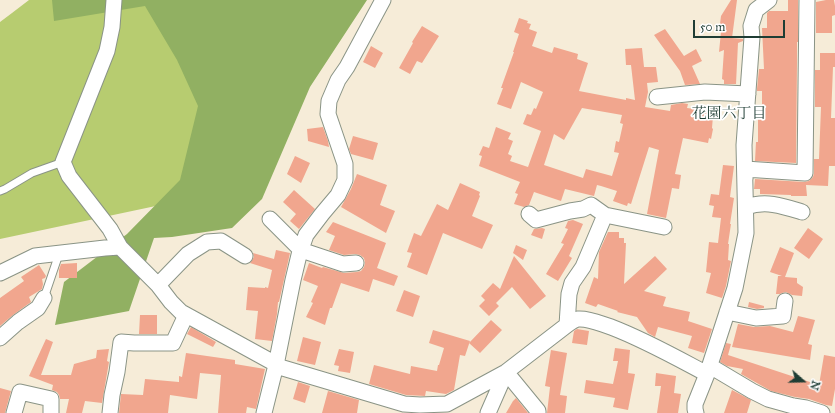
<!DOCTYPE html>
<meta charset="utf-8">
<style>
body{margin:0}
#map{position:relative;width:835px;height:413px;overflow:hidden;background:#f6ecd8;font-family:"IM FELL Great Primer",serif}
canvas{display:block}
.north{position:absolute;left:783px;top:361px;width:40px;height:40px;-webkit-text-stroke:3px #fff;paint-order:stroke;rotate:110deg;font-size:11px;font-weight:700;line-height:16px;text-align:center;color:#1f3d34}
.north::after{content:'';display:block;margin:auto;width:14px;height:18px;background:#1f3d34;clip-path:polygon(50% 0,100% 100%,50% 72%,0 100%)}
.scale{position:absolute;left:693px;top:20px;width:92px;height:18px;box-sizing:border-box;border:2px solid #1f3d34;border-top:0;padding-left:5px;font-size:12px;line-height:14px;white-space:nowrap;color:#1f3d34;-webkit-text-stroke:3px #fff;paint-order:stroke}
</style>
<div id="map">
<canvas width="835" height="413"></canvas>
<div class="north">N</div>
<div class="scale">50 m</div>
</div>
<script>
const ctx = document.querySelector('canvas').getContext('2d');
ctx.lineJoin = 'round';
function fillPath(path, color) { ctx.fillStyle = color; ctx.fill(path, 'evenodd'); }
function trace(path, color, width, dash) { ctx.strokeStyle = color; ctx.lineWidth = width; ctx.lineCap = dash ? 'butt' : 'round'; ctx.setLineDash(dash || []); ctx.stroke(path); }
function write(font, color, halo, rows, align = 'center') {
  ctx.font = font + ' "IM FELL Great Primer","Noto Serif JP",serif'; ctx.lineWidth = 3.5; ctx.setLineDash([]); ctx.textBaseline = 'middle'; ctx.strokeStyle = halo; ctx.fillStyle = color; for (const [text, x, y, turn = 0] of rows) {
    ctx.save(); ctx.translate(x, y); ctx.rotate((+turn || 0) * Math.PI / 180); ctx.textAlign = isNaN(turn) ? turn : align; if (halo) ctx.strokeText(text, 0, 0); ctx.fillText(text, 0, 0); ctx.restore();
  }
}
const green = new Path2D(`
 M29,0H165L211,95L184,200L0,239V22L12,13Z`);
const forest = new Path2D(`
 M52,0H367L310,87L262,199L232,228L172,237L154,238L129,311L55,325L64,282L127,234L180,180L198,106L177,60L145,6L54,21Z`);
const building = new Path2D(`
 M731,0H737L732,38L743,39V41L738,43L736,84H724V80L722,79L724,50L719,52L721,32H719L721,16Z
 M788,0H798V42H797V63L796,163L755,161L756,142H758V119H762V91H757V89L759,69H764L762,28H767V13L769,11H788Z
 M826,0H834L835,6V15L832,16V33H816V2Z
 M519,18L528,21L527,23L531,24L529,29L537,32L532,46L552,53L554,47L578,54L577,59L588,63L579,91L626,100V98L635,100L631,65H626L625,49L642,48L644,67H656L658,82L647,83L648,92L645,107L670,111L671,105L682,103L688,104L687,108L711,111L710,115L713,116L712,128L713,129L711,139L709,138L708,143L683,138L675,174L681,175L679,189L672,188L666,218L647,214L659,150L649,147L631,204L628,203L627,206L613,201L617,191L601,186V185V186L597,185L594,196L565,189L561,201L534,192L529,205L524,207L514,204L518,194L515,193L520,182L479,166L482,156L479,155L483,146L489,148L496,127L511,133L508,139L513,141L508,154L512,156L510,161L528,167L541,131L523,124L527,114L531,115L534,108L536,109L543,92L521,82L511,109L497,104L503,88H501L514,52H513L519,34L514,32ZM582,108L622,115L620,123L623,124L619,142L616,141L614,152L619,153L612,176L586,169L583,178L544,165L554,134L564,140Z
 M422,26L439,36L422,63L417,61L410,74L399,68L413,43L412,42Z
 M665,29L684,56L696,49L702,61L692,66L700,84L685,85L680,71L654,35Z
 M371,46L383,53L375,68L363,62Z
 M820,53H835V67H833L831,118H835V166H829L828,186L806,185L807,196H791V195L760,194V189H754L755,179L804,182L809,181L813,177L814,173V159H819L821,107H815V70H820Z
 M323,127L328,141L329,147L308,141L307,129Z
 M353,136L378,143L373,160L351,154L349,149Z
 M295,156L310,163L301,183L287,174Z
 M723,165L734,166L730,197L734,198L730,224H731L728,244H729L728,260L731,261L726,286L722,298L706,293L711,273L706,272L709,242L718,243L721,218L712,217L714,206L709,205L711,194L719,195Z
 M357,174L387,185L380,205L395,211L386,233L341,207L351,189Z
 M460,183L480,192L479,195L480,196L472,216L493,225L482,249L443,233L427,275L407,267L412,253L407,252L414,233L421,236L437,204L448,210Z
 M294,190L315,209L299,229L290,221L296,214L283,202Z
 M573,220L583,224L569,256L572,258L558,281L546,274L564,244L561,243L568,229L565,228L568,221Z
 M333,222L386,243L377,268L398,276L394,286L373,279L369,292L341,283L332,308H330L325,325L306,317L313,303L311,302L318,286L303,280L309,263L322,268L323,267L344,273L357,272L361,271L364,267L365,263L364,258L360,255L355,254L344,255L329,250L335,236L326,232Z
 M542,228L545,229L542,239L531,235L534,229Z
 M808,228L823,239L809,259L794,248Z
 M608,232H619V238H624V243H626L624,284L655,256L667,269L644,291L666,297L663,306L690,312L688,321L712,329L704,353L688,348L692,336L658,327L655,337L648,333L637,317L617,312L618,311L598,304L596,307L585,303L594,277L598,279L599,252Z
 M516,245L527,250L523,260L513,253Z
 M780,247L794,253L785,277L797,278V283L803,287L802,296L792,295L786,292L782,293L780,294H776L778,276H782L770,272Z
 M276,250L290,253L279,302H278L277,314L272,341L255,339L258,311L246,310L248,287L265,288V287L268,288L272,270L250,263L254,257L253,253L274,259Z
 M514,256L546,296L530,309L512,287L496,303L499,306L489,316L479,306L485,300L481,296L493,283L500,289Z
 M77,263V278H59V270L61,264Z
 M39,265L46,276L45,278L42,279L43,284L42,289L29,297L31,302L13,315L0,326V298L24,281L21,277Z
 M404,290L420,296L413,317L396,311Z
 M749,302L764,306V308L757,309L748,307Z
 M140,315H157V334H139Z
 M798,316L815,320L808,344L812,345L810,360L732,347L738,324L754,327L770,326L793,332Z
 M491,320L502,330L480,353L469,343Z
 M191,327L216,342L213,347L187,334Z
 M577,329L589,331L587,345L572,343L574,331Z
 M433,330L470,341L465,356L460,355L454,390L446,394L426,391L425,396L406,395L369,384L374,365L410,374L411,366L437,371L438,365H439L444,348L429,343Z
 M303,337L321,342L315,365L297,361Z
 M46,339L53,342L41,375H71L74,364L96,358L97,350L109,349L107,361L109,362L102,403L85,401L82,413H66L69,399H60L59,395L57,392L52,390L53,385L29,376Z
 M726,343L731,344L728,355L819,385L824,355L835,357V389L832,406L826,405L809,399L795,397L771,391L741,374L743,369L727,366L720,362Z
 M615,348L630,350L628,373L635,374L628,410L613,407L615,398L584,393L586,380L613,384L618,361H613Z
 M339,349L354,352L350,373L338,371L339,366L334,365Z
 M551,350L567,353L560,395L567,396L565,413H547L550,387L545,386Z
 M186,353L235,360V364L265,369L256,409L247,407L246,413H218L221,375L200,373L197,399L170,395L168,413H119L121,394L143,395L145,379L179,382V376L182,377Z
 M656,373L676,376L674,393L681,394L678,413H657L661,386H655Z
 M298,382L310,386L305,403L293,399Z
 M0,388L11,391L5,413H0Z
 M732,390L751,400L747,413H724Z
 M328,391L359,400L357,413H322Z
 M516,398L528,413H506L513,401Z`);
const service = new Path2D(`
 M0,191L5,189L32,173L63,162
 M44,298L59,254`);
const minor = new Path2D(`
 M114,0L112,27L107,51L63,162L69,176L110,229L120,247L158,285L171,302L181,312L283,368L404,404L420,405L447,404L506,372L567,325C571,322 574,320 578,319C589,318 601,324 611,327C645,340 675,357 707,374
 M657,97L705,92L748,94
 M745,179V169L805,173L807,0
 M746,207C766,200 783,206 802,212
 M529,214L536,220L570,211L583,209L591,205L605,215
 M270,219L301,250L343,264L356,263
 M0,273L35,256L105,248L120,247
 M158,285L188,254L207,242L221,241L245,256
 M727,312L756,318L783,316L785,301
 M567,325L569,294L572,283L583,267L605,215L664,227
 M0,338L18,322L38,308L44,298
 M710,366L752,391L768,399L793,406L806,408L822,413
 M14,413L20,392L51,399V413
 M110,413L112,395L117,372L121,342L134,343H173L186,315
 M264,413L276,365L293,280L299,255L306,235L322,214L338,195L345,180V164L328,114L329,101L338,80L347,67L383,0
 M488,413L506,372L538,411V413
 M696,413L695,409V404L707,374L735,288L746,233L744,145L752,37L751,26L756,10L769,0`);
const neighbourhoodNames = [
 ["花園六丁目",729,114]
];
fillPath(green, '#b7cc70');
fillPath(forest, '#91b062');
fillPath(building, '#f1a68e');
trace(service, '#8a9486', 9);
trace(minor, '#8a9486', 17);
trace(service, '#fff', 7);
trace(minor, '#fff', 15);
write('15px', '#1f3d34', '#fff', neighbourhoodNames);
</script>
